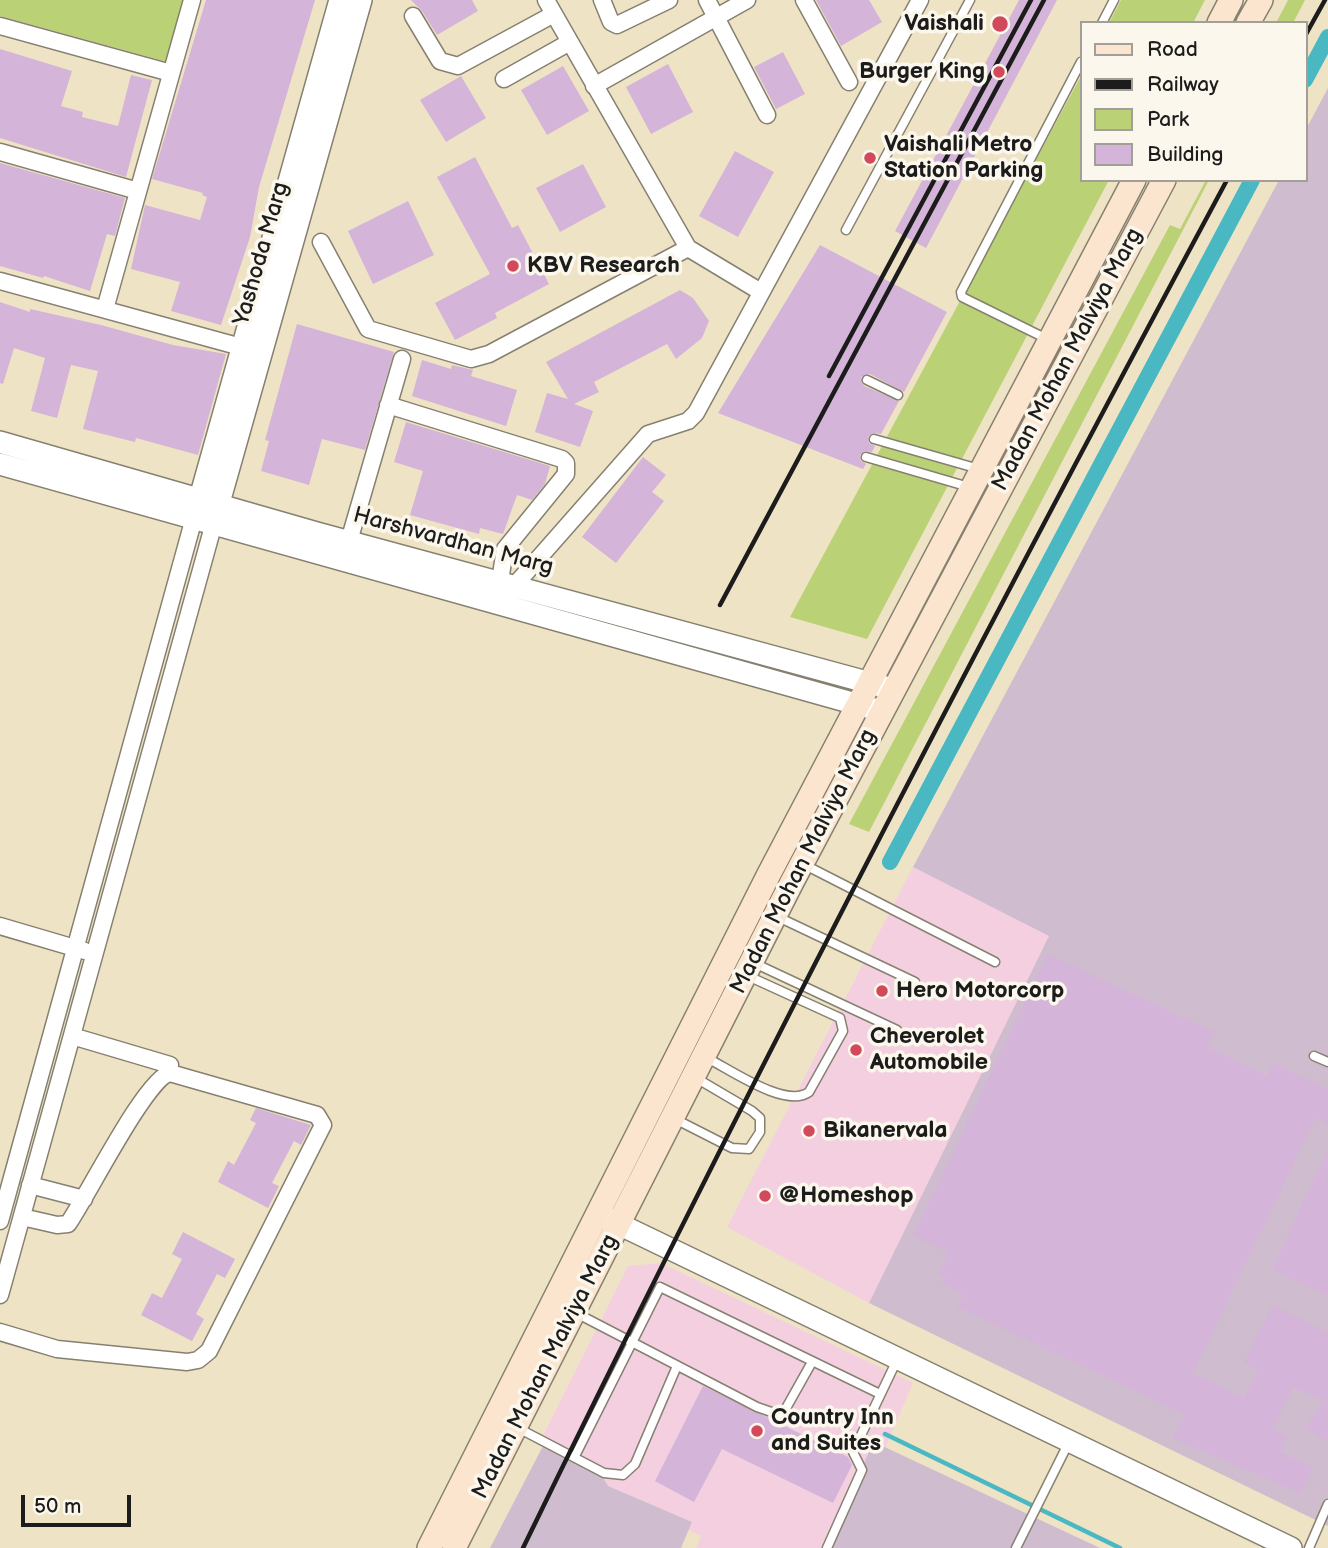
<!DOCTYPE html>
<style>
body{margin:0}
#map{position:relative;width:1328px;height:1548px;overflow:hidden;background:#efe3c5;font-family:"Balsamiq Sans",sans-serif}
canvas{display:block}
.legend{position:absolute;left:1080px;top:21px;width:228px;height:161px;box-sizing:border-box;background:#fbf7ec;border:2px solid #a29f99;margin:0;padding:9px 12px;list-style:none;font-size:21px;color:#1c1c1c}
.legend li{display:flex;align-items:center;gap:14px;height:35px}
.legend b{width:35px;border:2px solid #a29f99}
.scale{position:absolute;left:21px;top:1495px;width:110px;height:32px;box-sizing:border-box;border:4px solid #1c1c1c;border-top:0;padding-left:9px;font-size:21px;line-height:24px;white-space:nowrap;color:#1c1c1c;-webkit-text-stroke:5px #fbf7ec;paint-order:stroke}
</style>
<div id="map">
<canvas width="1328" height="1548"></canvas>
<ul class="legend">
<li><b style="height:9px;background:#fce5cf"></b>Road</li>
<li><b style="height:9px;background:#1c1c1c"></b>Railway</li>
<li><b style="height:19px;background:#bad176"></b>Park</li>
<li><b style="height:19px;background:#d4b4d8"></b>Building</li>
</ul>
<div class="scale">50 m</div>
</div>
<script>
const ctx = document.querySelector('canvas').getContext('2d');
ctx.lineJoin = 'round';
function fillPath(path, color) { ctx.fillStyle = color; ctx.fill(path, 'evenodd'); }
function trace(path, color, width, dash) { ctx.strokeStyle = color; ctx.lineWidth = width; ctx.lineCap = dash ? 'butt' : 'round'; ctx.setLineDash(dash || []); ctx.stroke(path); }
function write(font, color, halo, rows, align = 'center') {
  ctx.font = font + ' "Balsamiq Sans",sans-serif'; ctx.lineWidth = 7; ctx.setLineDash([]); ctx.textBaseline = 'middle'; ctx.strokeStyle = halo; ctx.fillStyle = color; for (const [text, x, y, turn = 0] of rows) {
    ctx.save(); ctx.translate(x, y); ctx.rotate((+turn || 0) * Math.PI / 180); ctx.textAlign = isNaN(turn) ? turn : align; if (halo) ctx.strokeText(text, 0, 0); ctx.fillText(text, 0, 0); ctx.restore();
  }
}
const built = new Path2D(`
 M913,867L1050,936L869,1303L727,1227Z
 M661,1263L913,1383L842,1548H696L701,1536L597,1485L602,1476L539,1443L628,1266Z`);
const industrial = new Path2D(`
 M1328,88V1526L869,1303L1049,936L913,867L1279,180H1305V131Z
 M874,1442L1100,1548H823Z
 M544,1444L598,1470L608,1486L692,1522L681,1548H490Z`);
const green = new Path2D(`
 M0,0H186L168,62L0,16Z
 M1121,0H1205L1193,23H1109Z
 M1288,0H1305L1293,23H1276Z
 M1081,76V180H1109L867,639L790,617Z
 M1206,180H1209L869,832L849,824L1170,225L1180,229Z`);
const stream = new Path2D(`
 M885,1434L1120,1548`);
const canal = new Path2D(`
 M1305,80L1328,37
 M890,862L1252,180`);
const building = new Path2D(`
 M206,0H315L259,187L250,237L221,325L171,311L180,282L131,269L145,205L200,220L207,197L202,195L203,193L152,179Z
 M411,0H472L478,11L437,35L422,11Z
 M816,0H869L882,22L841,46Z
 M1019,0H1057L926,248L895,231Z
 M0,49L72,71L61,106L83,112L82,117L118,126L131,75L152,80L126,177L0,138Z
 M783,52L805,94L776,109L754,67Z
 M668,64L693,112L651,134L626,87Z
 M563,66L589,111L547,135L521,90Z
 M461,76L486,118L446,142L420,100Z
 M735,151L774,172L738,237L699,216Z
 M475,157L512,228L518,225L549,284L495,313L497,318L455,340L435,303L490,274L437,177Z
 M0,163L125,198L115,236L107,234L90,291L44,276L43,278L0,266Z
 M583,164L606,207L560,232L536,188Z
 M408,201L434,255L373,284L348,231Z
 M820,245L947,312L904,392L870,374L861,377L864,386L899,401L881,434L873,433L868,437L869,443L875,446L872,452L865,451L860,455L861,461L866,464L863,469L718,413Z
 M680,290L693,298L709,321L702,338L676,359L667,344L594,382L599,392L574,404L593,411L580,447L535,432L547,393L568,399L546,362Z
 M0,302L30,312V309L101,325L173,345L226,354L198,455L136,438L135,442L83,429L98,371L71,365L57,418L31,411L45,358L14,348L3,384L0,383Z
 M297,324L394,352L365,450L322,439L309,485L261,471L269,441L265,440Z
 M422,360L451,369L452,365L473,370L471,376L517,390L506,426L412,396Z
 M406,422L550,466L545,484L532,500L517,495L503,534L480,528L479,534L410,515L423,471L394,462Z
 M643,457L666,475L652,492L664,501L616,563L582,537Z
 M1048,954L1214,1032L1207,1047L1267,1076L1273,1063L1328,1089V1124L1316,1117L1193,1373L1244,1398L1258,1370L1244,1363L1272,1305L1328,1332V1442L1306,1428L1323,1401L1293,1387L1273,1429L1287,1436L1280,1452L1313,1467L1300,1493L1173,1438L1184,1414L957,1307L963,1294L942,1284L946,1277L938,1273L948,1252L913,1236Z
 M256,1108L311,1125L301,1145L294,1141L272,1183L279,1186L268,1208L218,1182L228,1161L234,1165L256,1123L250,1120Z
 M1328,1148V1296L1272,1270Z
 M183,1232L235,1259L225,1278L217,1274L196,1314L204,1319L192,1341L141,1315L152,1293L162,1298L182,1259L172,1254Z
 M703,1386L848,1457L852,1465L833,1503L722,1449L694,1502L655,1481Z`);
const service = new Path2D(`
 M1102,23L1114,0
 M846,230L970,0
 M1047,339L962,297L961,292L1081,62
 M867,380L898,395
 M874,439L979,469
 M866,457L969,487
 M805,865L995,962
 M778,917L915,982
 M754,963L897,1030
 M1314,1056L1328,1062
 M707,1058C731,1070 786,1109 809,1092L843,1031L840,1018L748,976
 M675,1119L732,1148L749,1149L760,1132V1118L752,1111L696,1078
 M576,1313L757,1407L780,1415L785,1410L812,1362
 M516,1427L604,1473L623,1475L635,1464L677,1366
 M575,1456L660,1287L880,1394
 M827,1548L862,1470L853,1452L897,1360
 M1016,1548L1069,1442
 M1309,1548L1328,1504`);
const minor = new Path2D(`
 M546,0L688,248L761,292
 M602,0L611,22L617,25L669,0
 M707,0L767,115
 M804,0L849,82
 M413,16L440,61L458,66L554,14
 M0,26L171,73
 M504,79L570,42
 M594,86L747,0
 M0,152L138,191
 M321,242L368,329L471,359L489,354L688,248
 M0,281L252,350
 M105,309L192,0
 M388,405L562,459L566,463V474L505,549L500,581
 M349,541L402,359
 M515,585L648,434L688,421L696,413L920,0
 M0,926L85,951
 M72,1036L170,1065
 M30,1185L84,1199
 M0,1221L194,518
 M0,1295L214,523
 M0,1332L57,1349L187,1362L198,1360L209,1351L323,1125L317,1115L170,1073C146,1078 87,1197 68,1224L57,1225L22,1217`);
const tertiary = new Path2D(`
 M0,442L317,533L885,687
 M0,464L874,709
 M196,512L340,0
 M215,517L361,0
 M602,1216L1291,1548`);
const secondary = new Path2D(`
 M1219,23L1231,0
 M1248,23L1261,0
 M429,1548L769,874L1134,180
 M454,1548L792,882L1164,180`);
const rail = new Path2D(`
 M1305,36L1325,0
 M829,376L1031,0
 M720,605L1044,0
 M523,1548C747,1087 984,632 1227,180`);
const markers = [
 [1000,24,9,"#d1495b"],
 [999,72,7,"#d1495b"],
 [870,158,7,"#d1495b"],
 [513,266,7,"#d1495b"],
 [882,991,7,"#d1495b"],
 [856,1050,7,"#d1495b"],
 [809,1131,7,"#d1495b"],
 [765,1196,7,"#d1495b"],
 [757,1431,7,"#d1495b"]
];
const poiNames = [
 ["Vaishali",984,24,"right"],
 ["Burger King",985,72,"right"],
 ["Vaishali Metro",884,145],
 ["Station Parking",884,171],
 ["KBV Research",527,266],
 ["Hero Motorcorp",896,991],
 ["Cheverolet",870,1037],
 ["Automobile",870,1063],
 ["Bikanervala",823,1131],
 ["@Homeshop",779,1196],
 ["Country Inn",771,1418],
 ["and Suites",771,1444]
];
const streetNames = [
 ["Yashoda Marg",262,254,-74],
 ["Madan Mohan Malviya Marg",1068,360,-62],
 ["Harshvardhan Marg",453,542,15],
 ["Madan Mohan Malviya Marg",804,862,-63],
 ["Madan Mohan Malviya Marg",546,1367,-63]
];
fillPath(built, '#f3cfe0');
fillPath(industrial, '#cfbdcf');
fillPath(green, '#bad176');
trace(stream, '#4ab8c3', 4.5);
trace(canal, '#4ab8c3', 16);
fillPath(building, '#d4b4d8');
trace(service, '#868070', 11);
trace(minor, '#868070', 19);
trace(tertiary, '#868070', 24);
trace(secondary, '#868070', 26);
trace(service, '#fff', 8);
trace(minor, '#fff', 16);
trace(tertiary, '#fff', 21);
trace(secondary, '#fce5cf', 23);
trace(rail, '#1c1c1c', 4.5);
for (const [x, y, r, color] of markers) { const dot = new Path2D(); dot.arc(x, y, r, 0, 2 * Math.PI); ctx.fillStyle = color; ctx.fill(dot); trace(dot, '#fbf7ec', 2.5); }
write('bold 23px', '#1c1c1c', '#fbf7ec', poiNames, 'left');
write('23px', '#1c1c1c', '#fbf7ec', streetNames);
</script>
